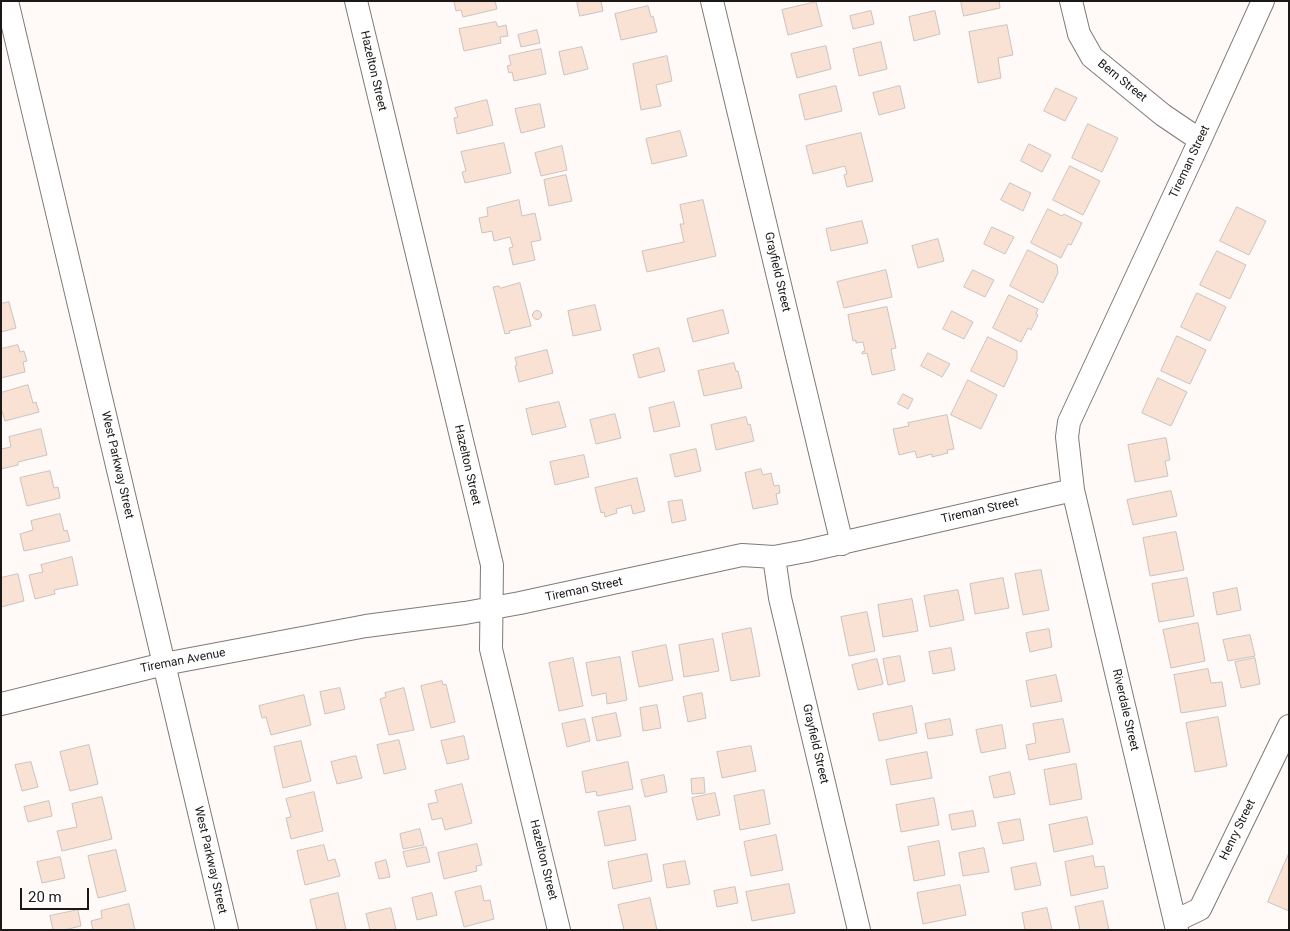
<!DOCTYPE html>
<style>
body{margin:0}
#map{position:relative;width:1290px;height:931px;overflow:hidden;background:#fffaf7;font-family:Roboto,sans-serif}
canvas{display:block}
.frame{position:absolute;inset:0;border:2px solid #1b1817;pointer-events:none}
.scale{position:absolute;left:20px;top:888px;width:69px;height:22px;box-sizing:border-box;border:2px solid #1b1817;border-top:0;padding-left:6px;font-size:15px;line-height:18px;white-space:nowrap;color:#1b1817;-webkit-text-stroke:4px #fff;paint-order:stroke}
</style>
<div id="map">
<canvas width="1290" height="931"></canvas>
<div class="frame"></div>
<div class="scale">20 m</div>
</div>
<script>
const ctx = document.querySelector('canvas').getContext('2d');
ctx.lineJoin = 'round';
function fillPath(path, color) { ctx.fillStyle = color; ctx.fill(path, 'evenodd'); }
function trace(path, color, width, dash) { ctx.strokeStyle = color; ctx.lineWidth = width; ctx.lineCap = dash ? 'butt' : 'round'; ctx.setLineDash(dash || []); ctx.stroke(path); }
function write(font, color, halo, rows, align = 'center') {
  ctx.font = font + ' Roboto,sans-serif'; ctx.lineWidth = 5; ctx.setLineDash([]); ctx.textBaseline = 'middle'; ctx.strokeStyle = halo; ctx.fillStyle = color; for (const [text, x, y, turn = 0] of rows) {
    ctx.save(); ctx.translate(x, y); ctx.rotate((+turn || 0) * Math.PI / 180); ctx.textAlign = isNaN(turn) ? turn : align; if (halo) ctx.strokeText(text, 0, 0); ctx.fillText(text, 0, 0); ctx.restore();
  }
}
const building = new Path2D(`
 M459,1H495L497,9L463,17L461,10L456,11L454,2Z
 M577,1H601L603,11L580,16Z
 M961,1H999L1000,8L964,16Z
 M816,2L822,26L788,35L782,10Z
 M648,6L651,17L653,16L657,32L621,40L615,14Z
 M871,11L874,24L853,29L850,16Z
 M935,11L940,34L914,41L909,17Z
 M496,22L498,27L506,25L508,36L500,37L501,43L464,51L459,29Z
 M1007,25L1013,55L998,58L1001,78L978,83L969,32Z
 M537,30L540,43L521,47L518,35Z
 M881,42L887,69L859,76L853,49Z
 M826,46L831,69L797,78L791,54Z
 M582,47L588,69L564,75L559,52Z
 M541,49L546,74L514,81L512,72L509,73L507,66L511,65L509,56Z
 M667,56L672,81L656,85L661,106L641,110L633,64Z
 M836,86L842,111L805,120L799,95Z
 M900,86L905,108L879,115L873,93Z
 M1056,88L1077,98L1065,121L1044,111Z
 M487,100L493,125L457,134L454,118L458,117L455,108Z
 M540,104L545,127L521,133L515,109Z
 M1088,124L1118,138L1102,172L1072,158Z
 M680,131L687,156L652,164L646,139Z
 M861,133L873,181L847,187L844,175L847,174L845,166L813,174L806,146Z
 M504,143L511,173L465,183L462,172L466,171L461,152Z
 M1029,144L1051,155L1042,172L1021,161Z
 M562,146L567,170L541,176L535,153Z
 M1070,166L1100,181L1083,215L1053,200Z
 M566,175L572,201L549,206L544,180Z
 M1010,183L1031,193L1023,211L1001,200Z
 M519,200L522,216L535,213L541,240L531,242L535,260L513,265L509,248L513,247L510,237L494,241L492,231L482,233L479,218L488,216L487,208Z
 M703,200L716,256L647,272L642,251L684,242L680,224H684L680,205Z
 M1237,207L1266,221L1249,255L1220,241Z
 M1048,209L1062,216L1064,214L1082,223L1071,245L1068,244L1061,258L1031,243Z
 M862,221L868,243L831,251L826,229Z
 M992,227L1014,237L1005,254L984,244Z
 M938,239L944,261L918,268L912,246Z
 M1028,250L1057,265L1058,273L1043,303L1010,286Z
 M1217,251L1246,265L1230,299L1200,285Z
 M886,270L892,297L844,308L837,282Z
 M973,270L994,280L985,297L964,287Z
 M520,283L531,326L509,331L510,333L505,334L493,287L499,286L500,288Z
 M1197,293L1226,307L1210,341L1181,327Z
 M1009,295L1038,309L1036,314L1038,315L1031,330L1028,328L1021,342L993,328Z
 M9,302L16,328L1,332V304Z
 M595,305L601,330L573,336L568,311Z
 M887,307L896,348L891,349L895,370L872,375L867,353L862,354V352L865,351L863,342L856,343V340L853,341L848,315Z
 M723,310L729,333L693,342L687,319Z
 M532.5 315a4.5 4.5 0 1 1 9 0a4.5 4.5 0 1 1-9 0Z
 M952,311L973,322L964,339L943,329Z
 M1177,336L1206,350L1190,384L1161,371Z
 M988,337L1017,351V359L1004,387L971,371Z
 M18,345L20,352L24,351L27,361L23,362L25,372L1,378V349Z
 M659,348L665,371L639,378L633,355Z
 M547,350L553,373L519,382L515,366L517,365L515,358Z
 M928,353L950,364L942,377L921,366Z
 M734,363L736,371H738L742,388L704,396L698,371Z
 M1158,378L1187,392L1171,426L1142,413Z
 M968,380L997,395L981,429L951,415Z
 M28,385L33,403L36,402L39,412L5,421L1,408V393Z
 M903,394L913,399L908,409L898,404Z
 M559,402L566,427L532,435L526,409Z
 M674,402L680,426L654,432L649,408Z
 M615,414L621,438L596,444L590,420Z
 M947,415L954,449L947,450L948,453L932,457V454L917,458L915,451L899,455L893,429L909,426L908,423Z
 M746,417L748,425L750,424L754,441L716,450L711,425Z
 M41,429L47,455L18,462V465L1,469V449L11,447L9,437Z
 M1166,438L1170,460L1165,461L1168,476L1135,482L1128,445Z
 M696,449L701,471L675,477L670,455Z
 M584,455L589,477L555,485L550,462Z
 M761,469L763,475L771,473L774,486L779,485L780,493L776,494L778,504L753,509L745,473Z
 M50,471L54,488L58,487L60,498L27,506L20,478Z
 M637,478L645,511L633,514L631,505L616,509L617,513L605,517L604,512L601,513L595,488Z
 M1171,491L1177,516L1133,525L1127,500Z
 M682,500L686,520L672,523L668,502Z
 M60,514L64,531L67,530L70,541L24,551L20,534L33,530L31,521Z
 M1176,532L1184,570L1150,576L1143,538Z
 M72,557L78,585L54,590L55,594L35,599L29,575L43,572L41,565Z
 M1041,570L1049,610L1023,615L1015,574Z
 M18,574L24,601L1,607V578Z
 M1003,578L1009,608L975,614L970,584Z
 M1187,578L1194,616L1159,622L1152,584Z
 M1237,588L1241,610L1217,615L1213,593Z
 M958,590L964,620L930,627L924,596Z
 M912,599L918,631L883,637L878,605Z
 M867,612L875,651L849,656L841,617Z
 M1198,623L1205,661L1171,668L1163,630Z
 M751,628L760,676L731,681L722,634Z
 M1049,629L1052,647L1030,652L1026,633Z
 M1250,635L1255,656L1228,661L1223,640Z
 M713,639L719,671L684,677L679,645Z
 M666,645L673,680L639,687L632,652Z
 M951,648L955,670L933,674L929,652Z
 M900,656L905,681L888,685L883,659Z
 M620,657L627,700L607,704L606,693L592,696L586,663Z
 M573,658L583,706L559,711L549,663Z
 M1255,658L1260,684L1241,688L1235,662Z
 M877,659L883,684L858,690L852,665Z
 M1208,669L1211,683L1222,682L1226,706L1181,713L1174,675Z
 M1056,675L1062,701L1031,707L1026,681Z
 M442,681L443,685L446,684L455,722L431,728L421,686Z
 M340,688L345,709L325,714L320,692Z
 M404,688L414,730L389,735L380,699L386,697L385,693Z
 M702,693L706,718L688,722L683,697Z
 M304,695L311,725L271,735L266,717L262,718L259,706Z
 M657,705L661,728L643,731L640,708Z
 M912,706L917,733L879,741L873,714Z
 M616,713L621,736L597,741L592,718Z
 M1218,717L1227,766L1195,772L1186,723Z
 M585,719L590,741L567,747L562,724Z
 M950,719L953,735L928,739L925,724Z
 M1063,719L1070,752L1029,760L1026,745L1036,743L1033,724Z
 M1002,725L1006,748L981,753L976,730Z
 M464,736L469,759L447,764L441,741Z
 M399,740L406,769L384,774L377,745Z
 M301,741L311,781L283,788L274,747Z
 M89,745L98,784L70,791L60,752Z
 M751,746L756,771L722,778L717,752Z
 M927,752L932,778L891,785L886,760Z
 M356,756L362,778L337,784L331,762Z
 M31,762L38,787L22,791L15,765Z
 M628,762L633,789L597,796L596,791L586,793L582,772Z
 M1076,764L1082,799L1050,805L1044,770Z
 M1010,772L1015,794L994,798L989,777Z
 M664,775L667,792L645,797L641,780Z
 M704,778L705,793L692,794L691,779Z
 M462,784L472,823L445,830L442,818L432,820L428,804L438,802L435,791Z
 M764,790L770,824L740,830L734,796Z
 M314,792L323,831L291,839L286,818L291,817L286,799Z
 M715,793L720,815L697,820L692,798Z
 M102,797L112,839L62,851L57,831L77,827L72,804Z
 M934,798L939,825L901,832L896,805Z
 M49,801L52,816L28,822L24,807Z
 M630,806L636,840L605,846L598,812Z
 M973,811L976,826L952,830L949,815Z
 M1087,817L1093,844L1054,852L1049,825Z
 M1020,819L1024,840L1003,844L998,823Z
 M420,829L424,845L403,849L400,834Z
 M776,835L783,870L751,876L744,842Z
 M939,841L945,875L914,881L908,847Z
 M477,844L482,865L476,866L477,871L444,879L438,853Z
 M324,845L328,861L335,859L340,876L305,885L297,851Z
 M426,847L430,862L407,867L403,852Z
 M984,848L989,872L963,876L959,853Z
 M116,850L126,891L98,898L88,856Z
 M1289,853V911L1268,902Z
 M647,854L652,881L613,889L608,862Z
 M1093,856L1095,867L1104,866L1108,888L1071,896L1065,862Z
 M60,857L65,878L42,883L37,862Z
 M386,860L390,877L379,879L375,863Z
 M685,861L690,884L667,888L663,865Z
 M1036,863L1041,885L1015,890L1011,868Z
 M789,884L795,913L752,921L746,892Z
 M960,885L966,915L923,924L917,893Z
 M481,886L484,901L490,900L494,919L464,927L455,892Z
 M735,887L738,903L717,907L714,891Z
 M338,893L346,930H317L310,900Z
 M432,893L437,915L417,920L412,898Z
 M650,898L657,930H624L618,905Z
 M1103,901L1109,930H1080L1075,907Z
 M129,904L135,930H93L91,921L102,918L101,911Z
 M391,908L396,930H370L366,914Z
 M1047,908L1052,930H1025L1022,913Z
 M78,910L81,926L64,930H53L50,916Z`);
const minor = new Path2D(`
 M7,1L227,930
 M356,1L492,565L491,649L559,930
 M712,1L842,544
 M1071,1L1079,34L1092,57L1163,115L1200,140
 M774,557L780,598L859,930
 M1,704L164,664L366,626L465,613L520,603L742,555L774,557L806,551L1073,490
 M1175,921L1200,909L1289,726
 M1177,930L1073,490L1067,437L1069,422L1200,140L1263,1`);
const streetNames = [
 ["Hazelton Street",373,71,77],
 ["Bern Street",1122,81,39],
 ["Tireman Street",1190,162,-65],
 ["Grayfield Street",777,272,77],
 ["West Parkway Street",117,465,77],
 ["Hazelton Street",467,465,77],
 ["Tireman Street",980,511,-13],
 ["Tireman Street",584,590,-12],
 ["Tireman Avenue",183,661,-11],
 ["Riverdale Street",1125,710,77],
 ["Grayfield Street",815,744,77],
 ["Henry Street",1238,830,-64],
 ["West Parkway Street",210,860,77],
 ["Hazelton Street",543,860,76]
];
fillPath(building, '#f9e1d3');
trace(building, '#cac3be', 1);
trace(minor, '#817a76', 24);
trace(minor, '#fff', 22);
write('12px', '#1b1817', '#fff', streetNames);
</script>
